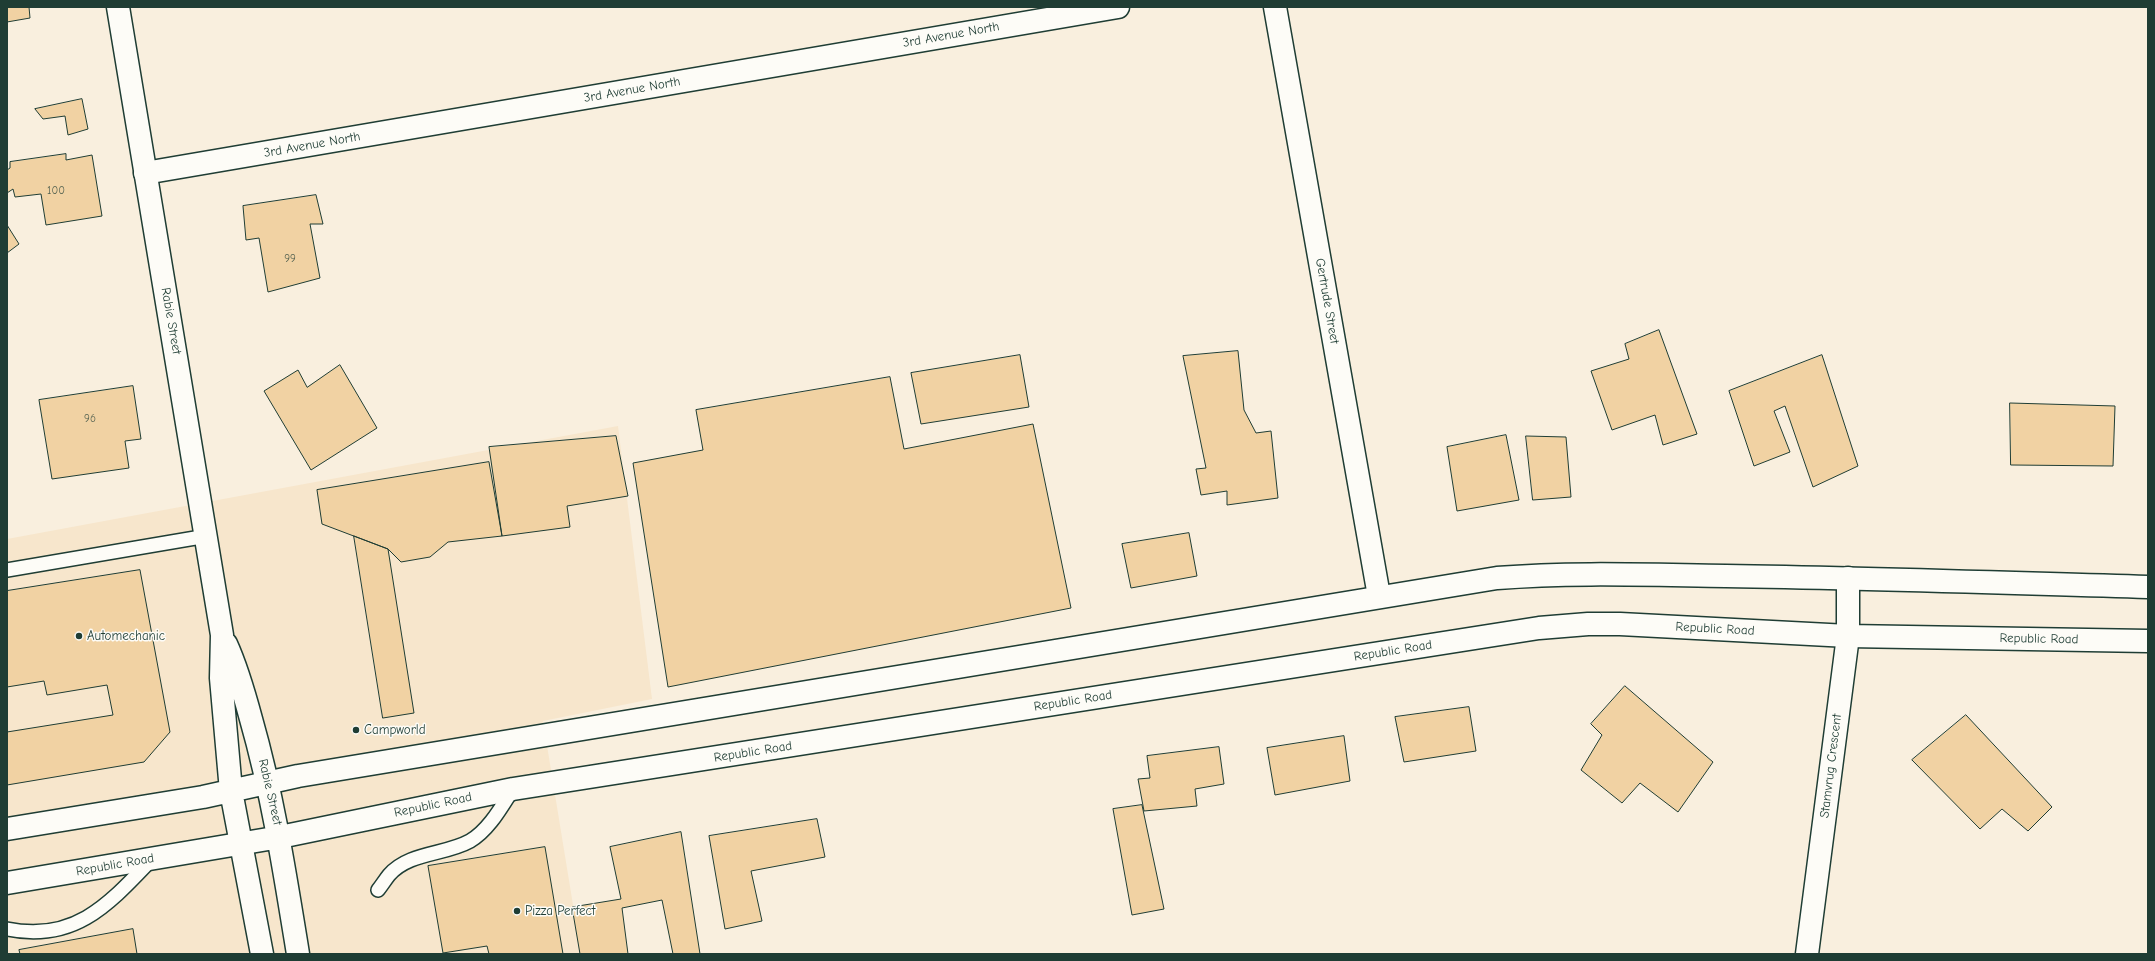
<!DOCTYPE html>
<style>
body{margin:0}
#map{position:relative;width:2155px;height:961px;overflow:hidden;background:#f9efde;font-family:"Comic Neue",sans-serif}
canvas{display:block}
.frame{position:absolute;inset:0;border:8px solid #1f3d34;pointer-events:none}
</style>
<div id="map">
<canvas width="2155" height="961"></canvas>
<div class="frame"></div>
</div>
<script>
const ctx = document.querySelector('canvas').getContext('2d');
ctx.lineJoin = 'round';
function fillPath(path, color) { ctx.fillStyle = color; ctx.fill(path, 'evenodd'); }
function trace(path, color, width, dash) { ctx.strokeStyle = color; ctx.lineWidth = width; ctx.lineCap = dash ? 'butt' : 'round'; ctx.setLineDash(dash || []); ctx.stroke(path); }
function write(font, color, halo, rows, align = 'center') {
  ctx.font = font + ' "Comic Neue",sans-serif'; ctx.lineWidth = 3; ctx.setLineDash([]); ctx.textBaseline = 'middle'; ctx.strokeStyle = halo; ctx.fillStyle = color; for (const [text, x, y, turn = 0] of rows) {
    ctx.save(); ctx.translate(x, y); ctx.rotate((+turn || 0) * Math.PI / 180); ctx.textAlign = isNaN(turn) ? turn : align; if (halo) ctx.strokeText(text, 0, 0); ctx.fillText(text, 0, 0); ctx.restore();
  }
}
const built = new Path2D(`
 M618,426L652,699L543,721L581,954H7V539Z`);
const building = new Path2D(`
 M7,7H29L30,18L7,22Z
 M82,99L88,129L68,135L65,116L43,119L35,109Z
 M66,154V160L92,155L102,216L46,225L41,194L15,197L13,189L7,193V170L10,168V162Z
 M316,195L323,224H310L320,278L268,292L259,238L246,240L243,206Z
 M7,225L19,244L7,253Z
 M1659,330L1697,434L1663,445L1655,415L1612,430L1591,371L1629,359L1625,344Z
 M1238,351L1244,410L1256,433L1271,431L1278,498L1227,505V491L1201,495L1196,469L1206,468L1183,356Z
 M1020,355L1029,407L921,424L911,373Z
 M1822,355L1858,466L1813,487L1785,406L1774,411L1790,452L1754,466L1729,391Z
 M340,365L377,428L311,470L264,391L298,370L307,387Z
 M890,377L904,449L1033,424L1071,608L668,687L633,463L703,450L696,410Z
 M133,386L141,439L125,441L129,468L52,479L39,400Z
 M2010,403L2115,406L2113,466L2011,465Z
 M1506,435L1519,500L1457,511L1447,447Z
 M616,436L628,496L567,506L570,527L502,536L489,447Z
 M1526,436L1566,437L1571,497L1533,500Z
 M489,462L502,536L448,542L430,557L401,562L388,549L322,524L317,490Z
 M1189,533L1197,576L1131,588L1122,544Z
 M354,536L388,549L414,713L383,718Z
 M140,570L170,732L144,762L7,785V732L113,715L107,685L47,695L44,681L7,687V591Z
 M1625,686L1713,762L1678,812L1640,783L1622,803L1581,770L1602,735L1591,724Z
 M1469,707L1476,751L1404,762L1395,717Z
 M1966,715L2052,807L2028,831L2002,809L1980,829L1912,760Z
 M1344,736L1350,781L1275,795L1267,748Z
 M1219,747L1224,784L1195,789L1197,806L1144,811L1138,779L1150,778L1147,756Z
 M1142,805L1164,909L1132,915L1113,809Z
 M817,819L825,857L751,871L762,921L725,929L709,836Z
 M681,832L700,954H673L662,900L622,908L628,954H580L572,907L621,899L610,847Z
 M545,847L563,954H489L487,946L443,953L428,866Z
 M133,929L137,954H20L19,950Z`);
const lane = new Path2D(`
 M7,570L207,536
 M378,890C382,885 385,880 389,875C409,852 445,855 470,841C489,830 502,806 513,789
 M7,929C75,943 109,904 152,859`);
const street = new Path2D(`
 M1275,7L1379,596
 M145,173L1118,7
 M1807,954L1848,636V578`);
const secondary = new Path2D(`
 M118,7L222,635L221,678L231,791L262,954
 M226,644C237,668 244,693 251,719C273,796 285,874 298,954
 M7,829L203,797L298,776L1497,578C1573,572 1650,575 1726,576C1867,578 2007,583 2148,587
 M7,883L280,837L513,789L1539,628L1588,624H1620L1848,636L2148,641`);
const markers = [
 [79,636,4,"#1f3d34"],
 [356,730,4,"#1f3d34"],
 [517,911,4,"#1f3d34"]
];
const numberNames = [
 ["100",56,191],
 ["99",290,259],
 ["96",90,419]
];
const streetNames = [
 ["3rd Avenue North",951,35,-10],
 ["3rd Avenue North",632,90,-10],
 ["3rd Avenue North",312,145,-10],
 ["Gertrude Street",1327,301,80],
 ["Rabie Street",171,321,80],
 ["Republic Road",1715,629,3],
 ["Republic Road",2039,639,1],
 ["Republic Road",1393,651,-9],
 ["Republic Road",1073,701,-9],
 ["Republic Road",753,752,-9],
 ["Stamvrug Crescent",1831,766,-83],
 ["Rabie Street",270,792,77],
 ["Republic Road",433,805,-12],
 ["Republic Road",115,865,-10]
];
const poiNames = [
 ["Automechanic",87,636],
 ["Campworld",364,730],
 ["Pizza Perfect",525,911]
];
fillPath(built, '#f7e6cc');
fillPath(building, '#f1d2a3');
trace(building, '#1f3d34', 1);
trace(lane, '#1f3d34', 16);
trace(street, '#1f3d34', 25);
trace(secondary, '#1f3d34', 25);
trace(lane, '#fdfcf7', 13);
trace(street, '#fdfcf7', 22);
trace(secondary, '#fdfcf7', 22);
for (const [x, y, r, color] of markers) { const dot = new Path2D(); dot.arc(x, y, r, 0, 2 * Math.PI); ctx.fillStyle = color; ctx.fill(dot); trace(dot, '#fdfcf7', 1.5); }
write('11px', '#546250', null, numberNames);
write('13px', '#1f3d34', '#fdfcf7', streetNames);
write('13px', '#1f3d34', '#fdfcf7', poiNames, 'left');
</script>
